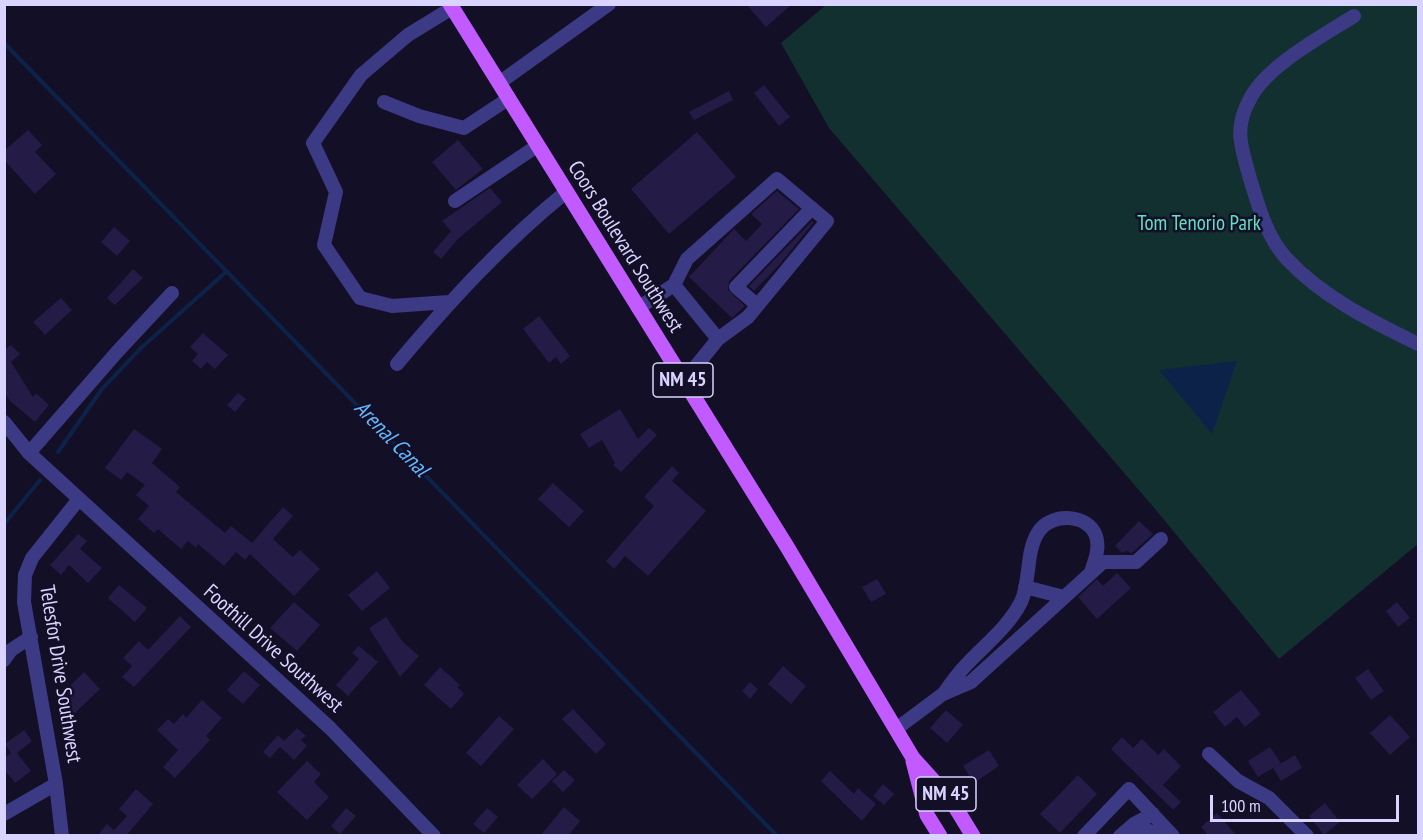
<!DOCTYPE html>
<style>
body{margin:0}
#map{position:relative;width:1423px;height:840px;overflow:hidden;background:#130f26;font-family:"PT Sans Narrow",sans-serif}
canvas{display:block}
.frame{position:absolute;inset:0;border:6px solid #d9d4ff;pointer-events:none}
.scale{position:absolute;left:1210px;top:795px;width:189px;height:27px;box-sizing:border-box;border:3px solid #d9d4ff;border-top:0;padding-left:8px;font-size:18px;line-height:21px;white-space:nowrap;color:#d9d4ff;-webkit-text-stroke:4px #130f26;paint-order:stroke}
</style>
<div id="map">
<canvas width="1423" height="840"></canvas>
<div class="frame"></div>
<div class="scale">100 m</div>
</div>
<script>
const ctx = document.querySelector('canvas').getContext('2d');
ctx.lineJoin = 'round';
function fillPath(path, color) { ctx.fillStyle = color; ctx.fill(path, 'evenodd'); }
function trace(path, color, width, dash) { ctx.strokeStyle = color; ctx.lineWidth = width; ctx.lineCap = dash ? 'butt' : 'round'; ctx.setLineDash(dash || []); ctx.stroke(path); }
function write(font, color, halo, rows, align = 'center') {
  ctx.font = font + ' "PT Sans Narrow",sans-serif'; ctx.lineWidth = 5; ctx.setLineDash([]); ctx.textBaseline = 'middle'; ctx.strokeStyle = halo; ctx.fillStyle = color; for (const [text, x, y, turn = 0] of rows) {
    ctx.save(); ctx.translate(x, y); ctx.rotate((+turn || 0) * Math.PI / 180); ctx.textAlign = isNaN(turn) ? turn : align; if (halo) ctx.strokeText(text, 0, 0); ctx.fillText(text, 0, 0); ctx.restore();
  }
}
const green = new Path2D(`
 M826,5H1418V544L1279,659L1155,509L829,128L781,43Z`);
const water = new Path2D(`
 M1237,361L1212,434L1159,370Z`);
const stream = new Path2D(`
 M4,43L777,836
 M58,452L102,389L141,348L227,271
 M4,524L40,480`);
const building = new Path2D(`
 M746,4H792L766,27Z
 M764,85L790,117L779,126L754,93Z
 M729,91L733,100L694,120L689,112Z
 M28,130L42,145L35,152L56,174L35,194L4,160V151Z
 M697,132L736,177L669,234L631,189Z
 M458,140L483,169L456,190L432,162Z
 M490,188L502,202L458,239L441,259L433,252L451,231L442,221Z
 M777,191L799,209L729,281L728,290L745,306L732,318L689,277L734,229L746,241L762,224L751,214Z
 M812,221L814,222L780,264L754,291L749,286Z
 M114,227L130,241L117,256L101,242Z
 M133,269L143,278L115,305L107,298Z
 M61,298L72,310L45,335L33,322Z
 M539,316L570,356L561,364L556,357L549,363L523,329Z
 M203,333L228,355L215,369L207,362L201,369L192,361L198,354L190,347Z
 M11,345L20,354L11,362L33,397L36,393L49,405L35,422L10,401L4,392V350Z
 M238,393L246,399L235,412L227,405Z
 M620,409L638,439L649,428L657,435L621,472L613,465L615,463L602,440L589,448L580,434Z
 M134,429L162,449L152,463L180,487L176,492L225,533L231,526L252,543L283,507L293,516L273,539L293,557L300,550L320,569L294,596L250,554L245,560L236,552L224,566L198,544L196,548L188,541L181,549L158,529L154,533L138,519L149,506L136,495L145,485L127,472L121,480L105,468Z
 M672,466L679,473L672,481L706,511L648,576L625,556L614,569L606,561L654,506L644,497Z
 M553,483L584,511L569,527L538,499Z
 M1139,521L1153,534L1132,553L1126,551L1122,553L1115,546Z
 M78,534L87,541L80,549L102,568L88,583L69,565L61,575L50,565Z
 M377,571L390,588L362,611L348,595Z
 M1117,573L1131,588L1097,619L1078,597L1097,579L1103,586Z
 M877,579L886,594L871,602L862,587Z
 M119,585L147,608L135,622L108,598Z
 M294,602L320,625L297,651L270,628Z
 M1397,602L1410,618L1398,627L1386,611Z
 M180,616L191,627L134,687L122,677L132,666L123,658L139,641L148,650Z
 M386,617L402,641L419,656L400,677L369,628Z
 M359,646L378,662L348,696L336,685L359,659L352,653Z
 M783,666L806,686L791,704L768,684Z
 M440,667L460,685L457,687L464,694L451,709L424,685Z
 M1368,669L1384,691L1371,700L1355,678Z
 M244,671L260,685L243,704L227,690Z
 M84,672L100,689L74,714L58,698Z
 M750,682L758,689L750,699L742,691Z
 M1241,690L1261,714L1245,727L1237,717L1225,727L1213,712Z
 M202,700L222,718L206,736L210,740L175,778L163,767L178,750L157,730L168,719L174,724L183,714L186,718Z
 M573,709L606,744L596,754L562,719Z
 M946,710L963,725L947,743L930,728Z
 M1390,715L1410,737L1390,755L1370,733Z
 M499,716L514,729L481,766L466,753Z
 M297,728L306,736L301,740L307,746L294,760L280,747L270,758L263,752L278,735L284,741Z
 M24,730L32,741L17,753L31,771L15,783L4,769V758L11,753L5,744Z
 M1122,737L1133,748L1142,739L1158,755L1164,749L1181,766L1163,785L1181,802L1173,810L1111,749Z
 M1270,747L1281,763L1258,777L1248,761Z
 M989,750L999,766L974,783L963,766Z
 M1295,755L1302,768L1281,781L1273,768Z
 M543,759L557,774L532,799L517,785Z
 M307,761L321,774L314,782L329,797L307,820L277,792Z
 M564,770L575,780L563,792L552,781Z
 M830,771L854,794L858,788L876,804L862,821L821,781Z
 M1078,775L1097,794L1060,833L1040,814Z
 M883,784L894,794L884,805L873,796Z
 M136,789L153,804L126,836H97L107,824L114,830L127,816L119,809Z
 M1325,803L1340,822L1324,835L1309,816Z
 M564,807L580,821L568,836H540Z
 M346,808L356,816L340,834L331,826Z
 M487,808L498,817L484,833L473,824Z
 M1217,813L1237,836H1209L1201,827Z`);
const minor = new Path2D(`
 M1354,16C1324,35 1268,65 1251,97C1234,127 1240,143 1249,175C1257,202 1266,236 1286,258C1322,297 1371,321 1418,344
 M499,83L609,4
 M384,102L419,116L464,128L508,99
 M455,201L537,146
 M674,285L718,339
 M449,302L392,306L360,298L324,245L336,192L313,143L361,75L408,35L452,8
 M757,305L736,287L812,208
 M638,308L674,285L687,259L777,179L827,221L748,317L718,339L684,381
 M397,364C449,302 503,243 566,192
 M4,422L29,453L330,728L434,836
 M29,453L117,352L172,293
 M1025,587L1064,597
 M4,660L11,650L31,637
 M944,693C951,683 958,673 967,664C985,645 1009,626 1021,602C1031,581 1025,551 1039,531C1051,513 1088,513 1096,536C1100,548 1095,560 1091,572
 M896,729L943,694L971,682L1103,562H1136L1161,539
 M1209,754L1238,781L1269,798L1307,836
 M4,814L56,784
 M1134,835L1147,830L1160,836
 M62,836L56,784L24,602L25,575L32,558L79,499
 M1084,836L1129,789L1173,836
 M1120,836L1134,824L1153,814`);
const major = new Path2D(`
 M450,4L786,545L913,758L951,800L973,836
 M913,761L927,815L940,836`);
const shields = [
 [683,380,60],
 [946,794,60]
];
const shieldNames = [
 ["NM 45",683,380],
 ["NM 45",946,794]
];
const parkNames = [
 ["Tom Tenorio Park",1199,224]
];
const streetNames = [
 ["Coors Boulevard Southwest",625,247,58],
 ["Foothill Drive Southwest",273,649,42],
 ["Telesfor Drive Southwest",60,674,81]
];
const waterNames = [
 ["Arenal Canal",391,439,46]
];
fillPath(green, '#12302f');
fillPath(water, '#0c2248');
trace(stream, '#0c2248', 4);
fillPath(building, '#241b47');
trace(minor, '#3d3a85', 14);
trace(major, '#c25bff', 15);
for (const [x, y, w] of shields) { const box = new Path2D(); box.roundRect(x - w / 2, y - 17, w, 34, 4.5); ctx.fillStyle = '#130f26'; ctx.fill(box); trace(box, '#d9d4ff', 1.5); }
write('bold 20px', '#d9d4ff', null, shieldNames);
write('21px', '#5fe0c0', '#130f26', parkNames);
write('21px', '#d9d4ff', '#130f26', streetNames);
write('italic 22px', '#62b6ff', '#130f26', waterNames);
</script>
